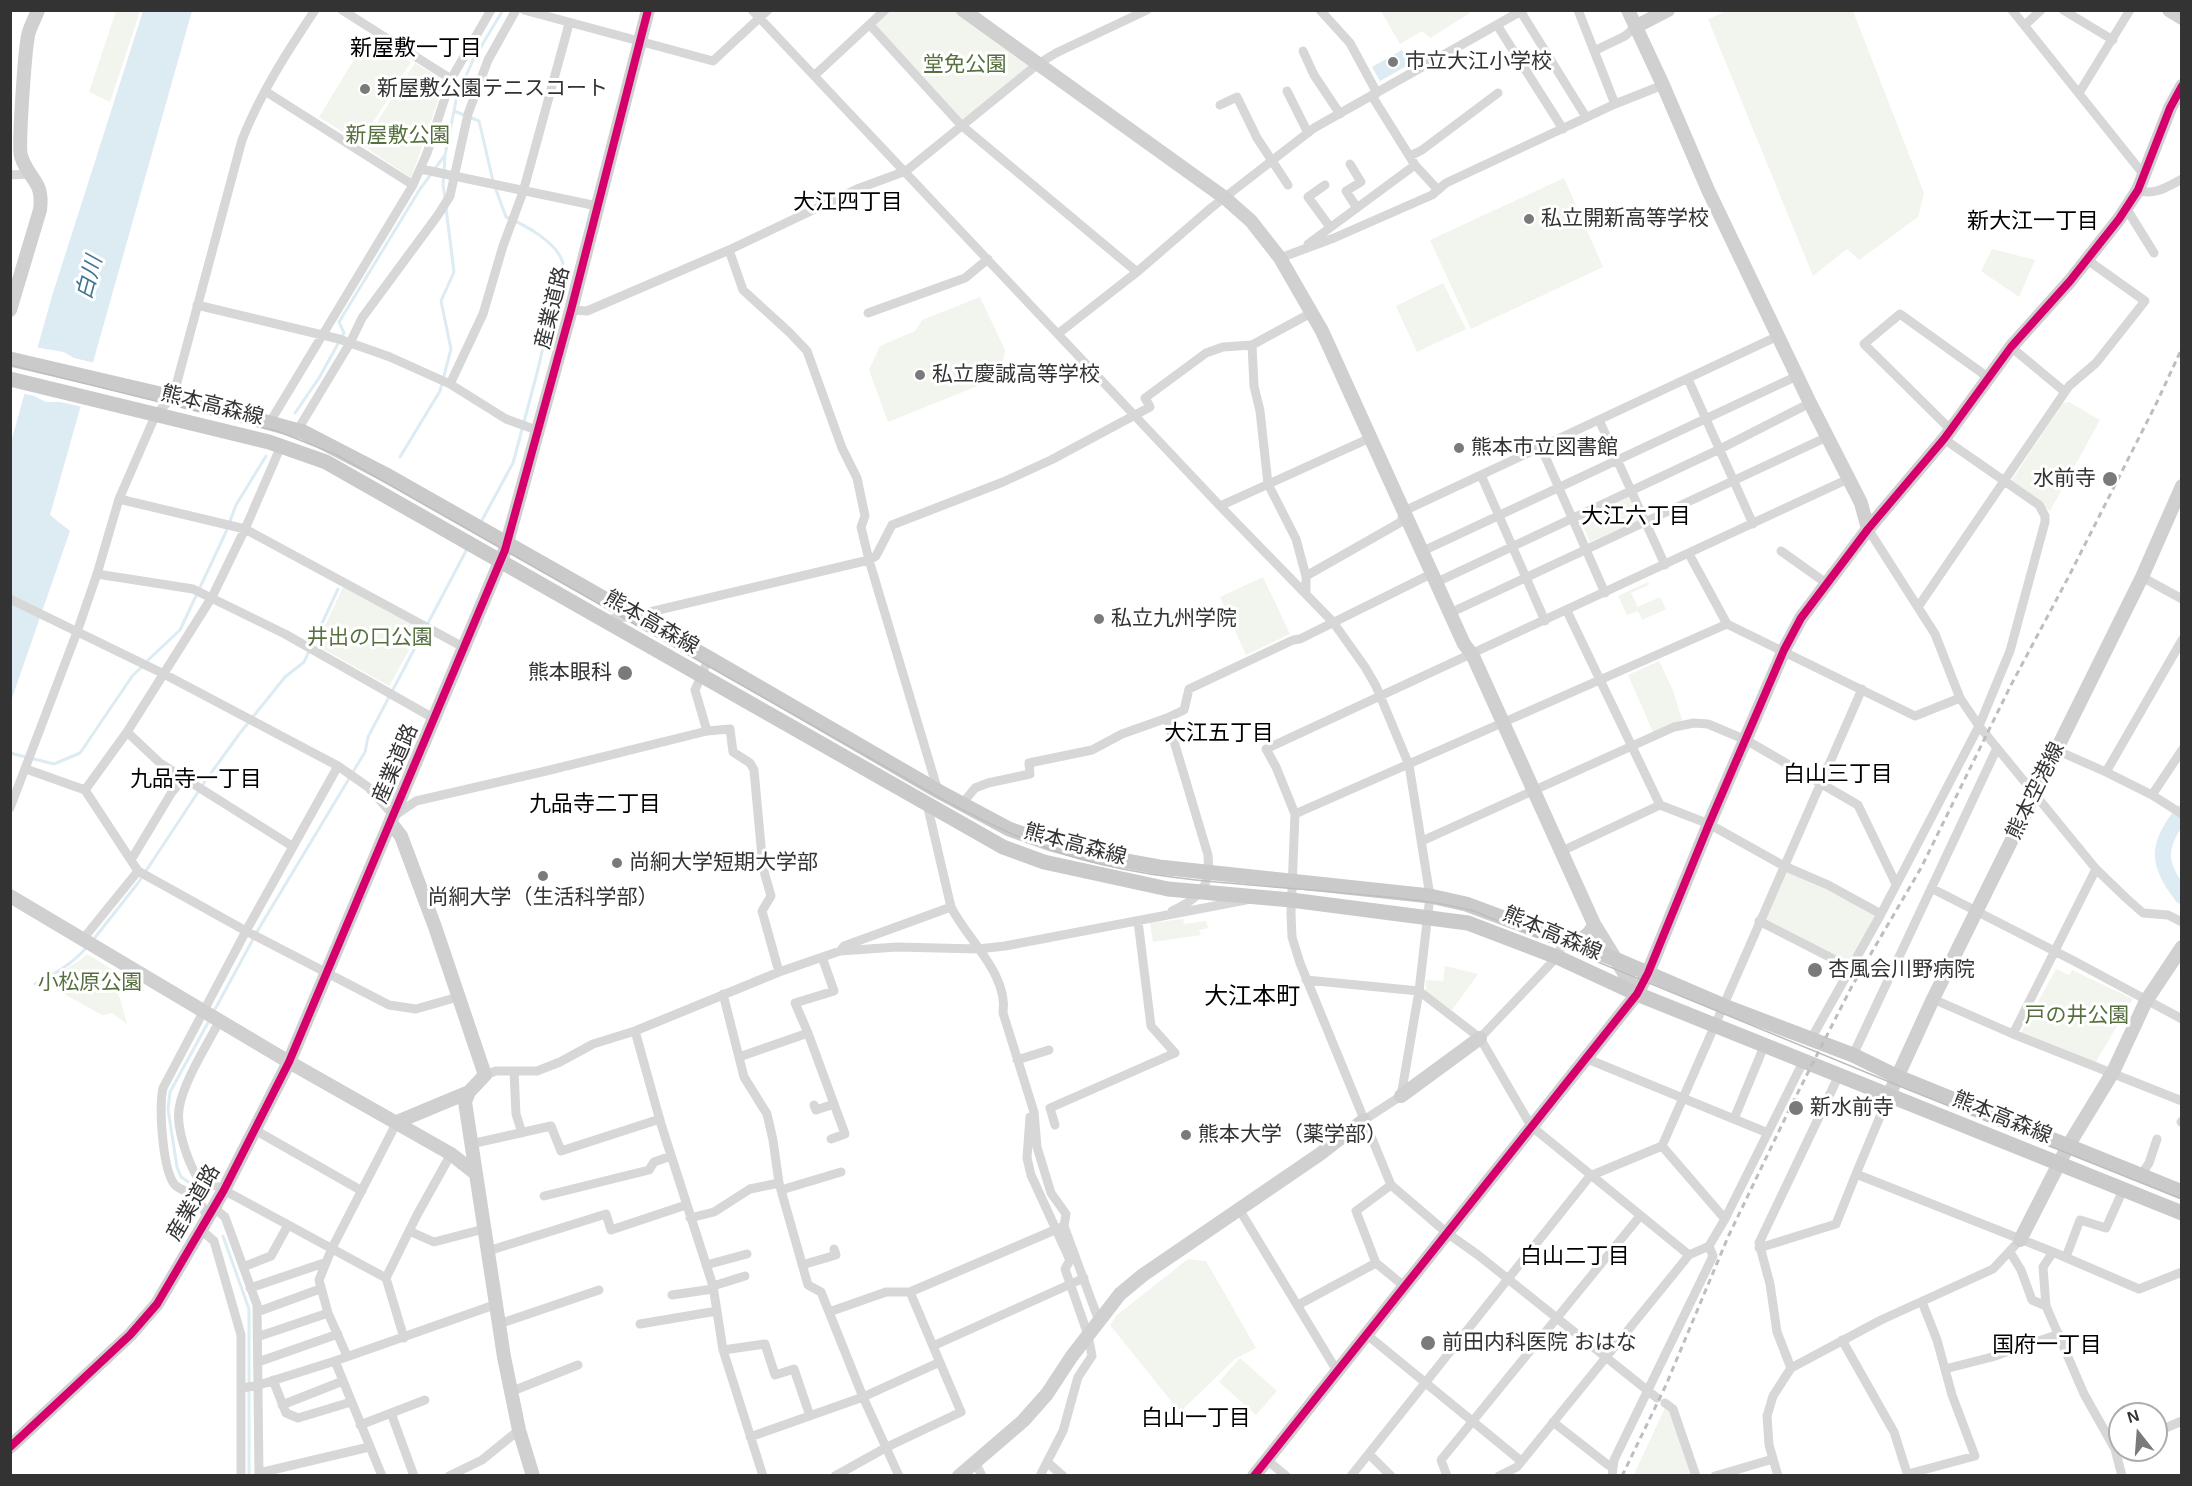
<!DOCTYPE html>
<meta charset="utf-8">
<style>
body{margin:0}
#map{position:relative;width:2192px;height:1486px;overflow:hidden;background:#fff;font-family:Helvetica,sans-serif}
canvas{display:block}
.frame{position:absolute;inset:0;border:12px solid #333;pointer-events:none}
.north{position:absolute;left:2108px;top:1402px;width:60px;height:60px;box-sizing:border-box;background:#fff;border:2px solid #adadad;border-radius:50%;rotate:343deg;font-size:16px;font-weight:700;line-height:24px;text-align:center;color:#333}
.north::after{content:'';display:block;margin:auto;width:21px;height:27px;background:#7a7a7a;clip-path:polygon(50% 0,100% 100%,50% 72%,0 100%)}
</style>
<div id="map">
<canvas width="2192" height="1486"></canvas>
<div class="frame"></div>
<div class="north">N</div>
</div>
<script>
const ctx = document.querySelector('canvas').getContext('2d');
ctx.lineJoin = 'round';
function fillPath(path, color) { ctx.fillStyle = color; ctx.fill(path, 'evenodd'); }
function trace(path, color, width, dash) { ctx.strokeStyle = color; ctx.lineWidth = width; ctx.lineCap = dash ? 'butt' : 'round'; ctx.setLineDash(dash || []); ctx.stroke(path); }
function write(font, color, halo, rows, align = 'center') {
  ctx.font = font + ' Helvetica,"Noto Sans JP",sans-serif'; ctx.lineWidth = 6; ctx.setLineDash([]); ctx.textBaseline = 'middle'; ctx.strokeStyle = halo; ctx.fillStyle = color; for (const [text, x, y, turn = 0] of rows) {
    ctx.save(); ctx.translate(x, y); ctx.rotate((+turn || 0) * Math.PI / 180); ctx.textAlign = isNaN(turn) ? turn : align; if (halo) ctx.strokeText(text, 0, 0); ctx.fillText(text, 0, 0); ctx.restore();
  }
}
const green = new Path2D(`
 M1729,10L1853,11L1924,193L1918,217L1859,260L1847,249L1813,276L1708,19Z
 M116,11H140L110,102L89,92Z
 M889,11H958L1033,64L961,120L874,25Z
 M1469,11L1470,13L1430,38L1422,31L1400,44L1381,11Z
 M369,35L411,62L360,143L319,117Z
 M415,63L445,81L411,178L362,145Z
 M1564,178L1603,267L1471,329L1430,240Z
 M1992,249L2035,260L2019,297L1981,271Z
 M1443,283L1466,329L1417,352L1396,306Z
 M980,297L1005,350L1000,377L888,422L869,370L880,346L915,331L922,320Z
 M2069,402L2100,420L2050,511L2010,483L2063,403Z
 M1631,496L1642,519L1590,542L1580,519Z
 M1263,577L1290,634L1246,655L1220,597Z
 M1648,582L1649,585L1631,593L1638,607L1660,597L1666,609L1642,620L1638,611L1627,615L1618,596Z
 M343,587L421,629L389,686L316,645Z
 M1659,661L1673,690L1682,720L1653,732L1628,675Z
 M1785,870L1876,914L1849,962L1763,919Z
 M1183,919L1184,924L1206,921L1208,928L1199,930L1201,935L1153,942L1150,923Z
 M87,954L123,976L117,988L127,1024L112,1013L102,1015L44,983L80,960Z
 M1445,966L1478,974L1452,1010L1426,992V980L1443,981Z
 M2056,969L2069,975L2072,970L2133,999L2094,1065L2019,1036Z
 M1188,1259L1206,1261L1256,1348L1235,1359L1180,1412L1110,1325L1117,1315Z
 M1240,1358L1277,1391L1256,1415L1219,1382Z
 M1665,1408L1672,1411L1693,1475H1636L1635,1472Z`);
const water = new Path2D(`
 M143,11H192L50,515L70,531L11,701V442L52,296Z
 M1402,50L1410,64L1380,81L1372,67Z`);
const pier = new Path2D(`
 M34,347L64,352L74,358L95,363L83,407L60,402H46L34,396L21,393Z`);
const stream = new Path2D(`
 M454,111L479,121L493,181
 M445,198L443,185L445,157
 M295,413L319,378L344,333L339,322L420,189L445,155L457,96L473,60L503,10
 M400,457L440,391L451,349L441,301L454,272L446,208
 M481,522L513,463L537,373L563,263C557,242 525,225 506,217L495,187
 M146,662L180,630L226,532L236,505L266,456
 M10,753L54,764L80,753L133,675L142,667
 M93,940L138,883L206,780L240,733L285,677L304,662L338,589
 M35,984C54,975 73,963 87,947
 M213,1013L258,930L365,752L368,737L467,549
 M199,1189L181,1177L177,1167L168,1109L170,1092L210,1019
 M223,1236L249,1309V1476`);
const river = new Path2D(`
 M2182,813C2157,846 2156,863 2182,896`);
const street = new Path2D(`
 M342,10L451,79
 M524,10L713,61L768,10
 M752,10L1220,506L1333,622L1365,667L1376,686L1409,765L1430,896L1419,991L1401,1096L1364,1120
 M1320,10L1350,43L1377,93
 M1578,10L1615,104
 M2012,10L2144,175
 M2063,10L2113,40
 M1521,12L1586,117
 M870,25L961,125L1137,272
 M1497,25L1563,129
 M2025,25L2041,10
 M1303,51L1314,75L1340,114
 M1594,51L1625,36L1635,27
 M815,75L885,10
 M265,91L413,185
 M1287,91L1308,133
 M2079,93L2130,10
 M1372,96L1415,165L1438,190
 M1220,105L1237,97L1257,138L1288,185
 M1410,156L1422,150L1498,93
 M1350,164L1361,182L1346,191L1357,208
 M421,169L597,206
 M10,175L29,174
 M1325,185L1308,197L1330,227
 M2138,190C2154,196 2167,187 2182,179
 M2126,208L2154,253
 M1308,244L1415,165
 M729,250L743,290L790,333L807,351L842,448L857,478L865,516L861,527L869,560L938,791
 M1280,258L1334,238L1432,195L1446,183L1615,104L1663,85
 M197,305L339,339L390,357L450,384L506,419L539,431
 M571,310L587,311L729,250L857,189L906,171L1038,64L1056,53L1147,10
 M868,313L965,278L988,259
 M1059,333L1137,272L1211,208L1314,128L1523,10
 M1252,345L1254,386L1260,411L1268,484L1296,539L1306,576
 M2011,347L2065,392
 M1688,379L1753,524
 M450,384L483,314L503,246L523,192L569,24
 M1599,420L1665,565
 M270,422L413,185L427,153L451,79L491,10
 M1951,430L1864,344L1900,314L1989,378
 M297,431L350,343L362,318L438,215L450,196L468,114L488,60L516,10
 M1541,447L1605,593
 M1481,475L1545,621
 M119,499L245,529L465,648
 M1220,506L1370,438
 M1868,529L1935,634L1960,698L1979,726L2096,869L2126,898L2143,913L2168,915L2182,922
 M1423,551L1797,376
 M1781,551L1826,583
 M1689,554L1727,624L1915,716L1960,698
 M97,574L193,589L285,634L435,719
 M2142,577L2182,599
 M1437,582L1720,449L1810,403
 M1306,594V576L1401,522L1404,511L1778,336
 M10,599L164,674L338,766L368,787L394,816L416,801L546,771L707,731L730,729L733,752L750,763L754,770L763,868L771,896L762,911L779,972
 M1918,607L2069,386L2096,363L2145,301L2086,259
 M1567,611L1660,805L1709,824L1784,866L1828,885L1881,914
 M1450,613L1827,437
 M604,620L633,616L869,560L876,556L892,525L1003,482L1051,460L1150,407L1145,398L1206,353L1223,347L1252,345L1311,313
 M2182,640L2106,772L2152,795L2182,814
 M707,731L695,690L709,658
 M127,732L160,763L292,846
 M2056,750L2106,772
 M26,769L85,790L138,871L246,931L389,1005L416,1009L458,997
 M85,790L127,732L212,597L245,529L281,446
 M2152,795L2182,750
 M962,804L975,788L988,783L1030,774L1029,763L1092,750L1122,734L1167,718
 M10,808L77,632L97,574L119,499L156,414L173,397L242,140C260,94 287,52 315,10
 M1295,814L1727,624
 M1422,841L1674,727L1694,723L1708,724L1746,740L1858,805L1896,884
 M1562,851L1660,805
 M131,860L172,792L183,779
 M2096,869L2013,1034L2182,1101
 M1931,888L2074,961L2182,1019
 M1172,911C1201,897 1211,887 1208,855L1167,718L1184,710L1189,689L1293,640L1300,639L1433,573
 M1759,921L1851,968
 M83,939L138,871
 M840,951L844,946L951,907
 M1306,980L1419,991L1480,1038L1531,1126L1689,1255
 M723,994L744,1077L767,1114L773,1140L779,1183L808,1285L821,1292L863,1397L899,1476
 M1933,999L2013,1034
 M220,1020C207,1045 183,1082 179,1109C176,1127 187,1159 196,1175L386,1278
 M635,1031L661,1124L713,1286L723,1350L763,1476
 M808,1033L795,1003L834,991L822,957
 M1480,1038L1557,957L1564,940
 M1811,1039L1881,914L1979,726L2010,651L2045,522V516L2039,505L1944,439
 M1853,1055L1997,748
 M739,1057L808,1033L845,1134L831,1139
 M1585,1058L1768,1133
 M1017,1060L1049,1050
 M514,1071L516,1114L522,1133
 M485,1075L496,1071H537L560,1062L593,1044L635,1031L779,972L840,951L897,947L978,949L1005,946L1246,900
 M814,1105L816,1110L834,1104
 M1030,1117L1027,1158L1031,1175L1070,1260L1065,1269L1088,1335L1092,1356L1078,1377L1063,1431L1047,1462
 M1734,1119L1765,1044
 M2181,1122L2182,1121
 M1055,1125L1050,1108L1175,1053L1151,1026L1138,921
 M255,1130L362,1191
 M471,1144L551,1126L561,1151L660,1119
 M1662,1146L1725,1219
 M1856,1174L1889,1095
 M2141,1175L2149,1163L2157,1139
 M781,1190L841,1172
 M544,1196L649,1170L654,1162L671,1156
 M213,1207L225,1217L257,1305L259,1476
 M1239,1209L1337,1371
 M207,1217C204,1210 201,1201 195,1197C190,1192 180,1190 175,1185C162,1170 159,1106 163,1088L246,931L338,766
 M690,1218L714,1212L750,1189L779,1183
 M1064,1226L1099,1321
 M200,1229L214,1241L241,1335V1476
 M409,1231L434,1242L484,1229
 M1759,1248L1836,1224L1856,1174L2053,1252L2139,1289L2182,1272
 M488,1251L606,1214L611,1230L686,1205
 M2010,1252L2021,1270L2032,1300L2046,1306
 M2053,1252L2043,1267L2046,1306L2084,1394L2115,1449L2122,1476
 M2066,1257L2080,1220L2106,1228L2123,1190
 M1376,1263L1404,1286
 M706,1265L747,1254
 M802,1265L836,1255L834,1249
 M243,1267L271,1256L288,1225
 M713,1286L745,1276
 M250,1288L324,1263
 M672,1295L713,1289
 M1298,1305L1376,1263L1356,1211L1391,1185
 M257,1312L320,1289
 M829,1312L886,1292H910L1064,1226L1066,1214L1051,1193L1037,1147L1034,1112L1003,1013C1009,975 967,939 951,907L927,804
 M499,1324L599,1290
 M640,1324L717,1311
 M1366,1334L1521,1461
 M257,1337L328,1313
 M404,1338L386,1278L417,1215L451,1154
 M1842,1340L1894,1432L1908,1476
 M933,1346L1084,1278
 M723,1350L765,1344L775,1375L794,1369L810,1416
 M347,1356L328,1313L319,1280L332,1248L397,1122
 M335,1361L382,1476
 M258,1362L338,1334
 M1791,1368L1777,1332L1770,1284L1759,1243L1839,1075
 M1945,1369L1992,1357L2059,1334
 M273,1380L286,1413L298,1418L351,1402
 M242,1388L259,1385L335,1361L497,1304
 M510,1392L578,1365
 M1657,1398L1478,1255L1447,1233L1391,1185L1300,963L1292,937L1291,914L1295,814L1276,767L1266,749L1848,479
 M1665,1403L1673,1409L1696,1476
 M282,1405L343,1381
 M391,1413L414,1476
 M1553,1422L1608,1465L1613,1466
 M360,1425L425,1400
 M2156,1432L2182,1421
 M750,1437L863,1397L940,1362
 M1369,1454L1391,1476
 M1267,1460L1286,1476
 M975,1462L982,1476
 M259,1473L369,1447
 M1908,1474L1975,1456L1952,1395L1937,1340L1922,1302
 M449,1476L482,1460L519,1430
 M835,1476L887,1447L961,1412L910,1292
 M1040,1476L1047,1462L1063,1476
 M1351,1476L1590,1176L1662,1146L1862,689
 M1447,1476L1441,1460L1640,1216
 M1499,1476L1517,1467L1689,1255L1709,1246L1725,1219L1804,1060
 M1612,1476L1614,1460L1713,1256L1709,1246
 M1715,1476L1773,1459
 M1778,1476L1769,1445L1767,1416L1773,1396L1791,1368L1881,1320L1993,1269L2020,1240`);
const secondary = new Path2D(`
 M963,10L1225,198L1251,221L1280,258L1322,331L1464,644L1472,654L1594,924L1637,994
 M1628,10L1663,85L1708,190L1810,403L1861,503L1868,529
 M2169,10L2182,18
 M1635,27L1668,10
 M10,310L40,210C44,180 29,181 21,156C18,147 25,50 28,36C29,28 35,19 38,10
 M391,823L401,836L435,927L485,1075L469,1092L465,1102L504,1357L519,1430L533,1476
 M10,896L289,1062L451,1154L475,1173
 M1569,942C1582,939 1589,937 1594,924
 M1889,1095L1933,999L2142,577L2182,486
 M1401,1096L1480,1038
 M397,1122L469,1092
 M2020,1240L2068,1146L2113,1072L2146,1001L2182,947
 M10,1447L130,1335L157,1304L224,1190L289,1062L505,550L571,310L648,10
 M959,1476L1023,1421L1047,1394L1072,1356L1120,1294L1143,1275L1320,1154L1364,1120
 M1254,1476L1637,994L1648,973L1709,824L1784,650L1801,618L1868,529L1944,439L2011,347L2070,281L2119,219L2138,190L2170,108L2182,86`);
const primary = new Path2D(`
 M10,359L173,397L303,432L390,477L709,658L938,791L1009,829L1051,844L1093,855L1159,867L1430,896L1466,904L1617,960L1724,1006L1853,1055L1898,1077L2182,1192
 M10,379L269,442L326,462L1003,847L1044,862L1168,889L1291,900L1468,923L1557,957L1637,994L2182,1213`);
const tram = new Path2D(`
 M10,365L277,431L337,455L942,799C987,823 1031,845 1080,859C1162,882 1250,884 1334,892C1380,897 1429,899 1474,911L1909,1090L2182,1199`);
const rail = new Path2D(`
 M1622,1476L1666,1385L1728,1237L1791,1106L1852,986L1921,868L2010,687L2069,576L2157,402L2182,348`);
const cycleway = new Path2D(`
 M10,1447L130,1335L157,1304L224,1190L289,1062L505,550L571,310L648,10
 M1254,1476L1637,994L1648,973L1709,824L1784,650L1801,618L1868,529L1944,439L2011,347L2070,281L2119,219L2138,190L2170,108L2182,86`);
const markers = [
 [1393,62,6,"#7a7a7a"],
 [365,89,6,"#7a7a7a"],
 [1529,219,6,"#7a7a7a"],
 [920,375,6,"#7a7a7a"],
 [1459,448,6,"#7a7a7a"],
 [2110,479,8,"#7a7a7a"],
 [1099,619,6,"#7a7a7a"],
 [625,673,8,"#7a7a7a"],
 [617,863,6,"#7a7a7a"],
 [543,876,6,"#7a7a7a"],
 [1815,970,8,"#7a7a7a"],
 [1796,1108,8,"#7a7a7a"],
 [1186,1135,6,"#7a7a7a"],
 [1428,1343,8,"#7a7a7a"]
];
const poiNames = [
 ["市立大江小学校",1405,62],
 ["新屋敷公園テニスコート",377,89],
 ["私立開新高等学校",1541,219],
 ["私立慶誠高等学校",932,375],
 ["熊本市立図書館",1471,448],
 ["水前寺",2096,479,"right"],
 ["私立九州学院",1111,619],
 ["熊本眼科",612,673,"right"],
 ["尚絅大学短期大学部",629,863],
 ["尚絅大学（生活科学部）",543,898,"center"],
 ["杏風会川野病院",1828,970],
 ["新水前寺",1810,1108],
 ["熊本大学（薬学部）",1198,1135],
 ["前田内科医院 おはな",1442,1343]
];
const parkNames = [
 ["堂免公園",965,65],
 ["新屋敷公園",398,136],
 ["井出の口公園",370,638],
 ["小松原公園",90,983],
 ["戸の井公園",2077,1016]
];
const streetNames = [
 ["産業道路",553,308,-76],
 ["熊本高森線",212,406,14],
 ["熊本高森線",651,623,30],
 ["産業道路",396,764,-67],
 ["熊本空港線",2036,791,-64],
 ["熊本高森線",1075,845,15],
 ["熊本高森線",1552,934,23],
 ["熊本高森線",2002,1118,22],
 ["産業道路",194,1203,-60]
];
const neighbourhoodNames = [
 ["新屋敷一丁目",416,49],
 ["大江四丁目",848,203],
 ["新大江一丁目",2033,222],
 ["大江六丁目",1636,517],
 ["大江五丁目",1219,734],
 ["白山三丁目",1838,775],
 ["九品寺一丁目",196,780],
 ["九品寺二丁目",595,805],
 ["白山二丁目",1575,1257],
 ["国府一丁目",2047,1346],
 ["白山一丁目",1196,1419]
];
const waterNames = [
 ["白川",90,278,-75]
];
const quarterNames = [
 ["大江本町",1252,997]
];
fillPath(green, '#f1f5ed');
fillPath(water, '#ddebf3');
fillPath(pier, '#fff');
trace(stream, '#ddebf3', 3);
trace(river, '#ddebf3', 16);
trace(street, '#d7d7d7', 9);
trace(secondary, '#d0d0d0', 14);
trace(primary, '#cacaca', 15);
trace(tram, '#bebebe', 1.5);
trace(rail, '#bebebe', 3, [6, 4.5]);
trace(cycleway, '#d6006c', 8);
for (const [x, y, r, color] of markers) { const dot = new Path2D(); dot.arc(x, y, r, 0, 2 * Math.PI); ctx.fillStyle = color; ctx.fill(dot); trace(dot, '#fff', 2); }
write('21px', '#333', '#fff', poiNames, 'left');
write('21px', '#56703f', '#fff', parkNames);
write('21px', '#333', '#fff', streetNames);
write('22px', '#000', '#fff', neighbourhoodNames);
write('italic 22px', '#3f7597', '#fff', waterNames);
write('24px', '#000', '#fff', quarterNames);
</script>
